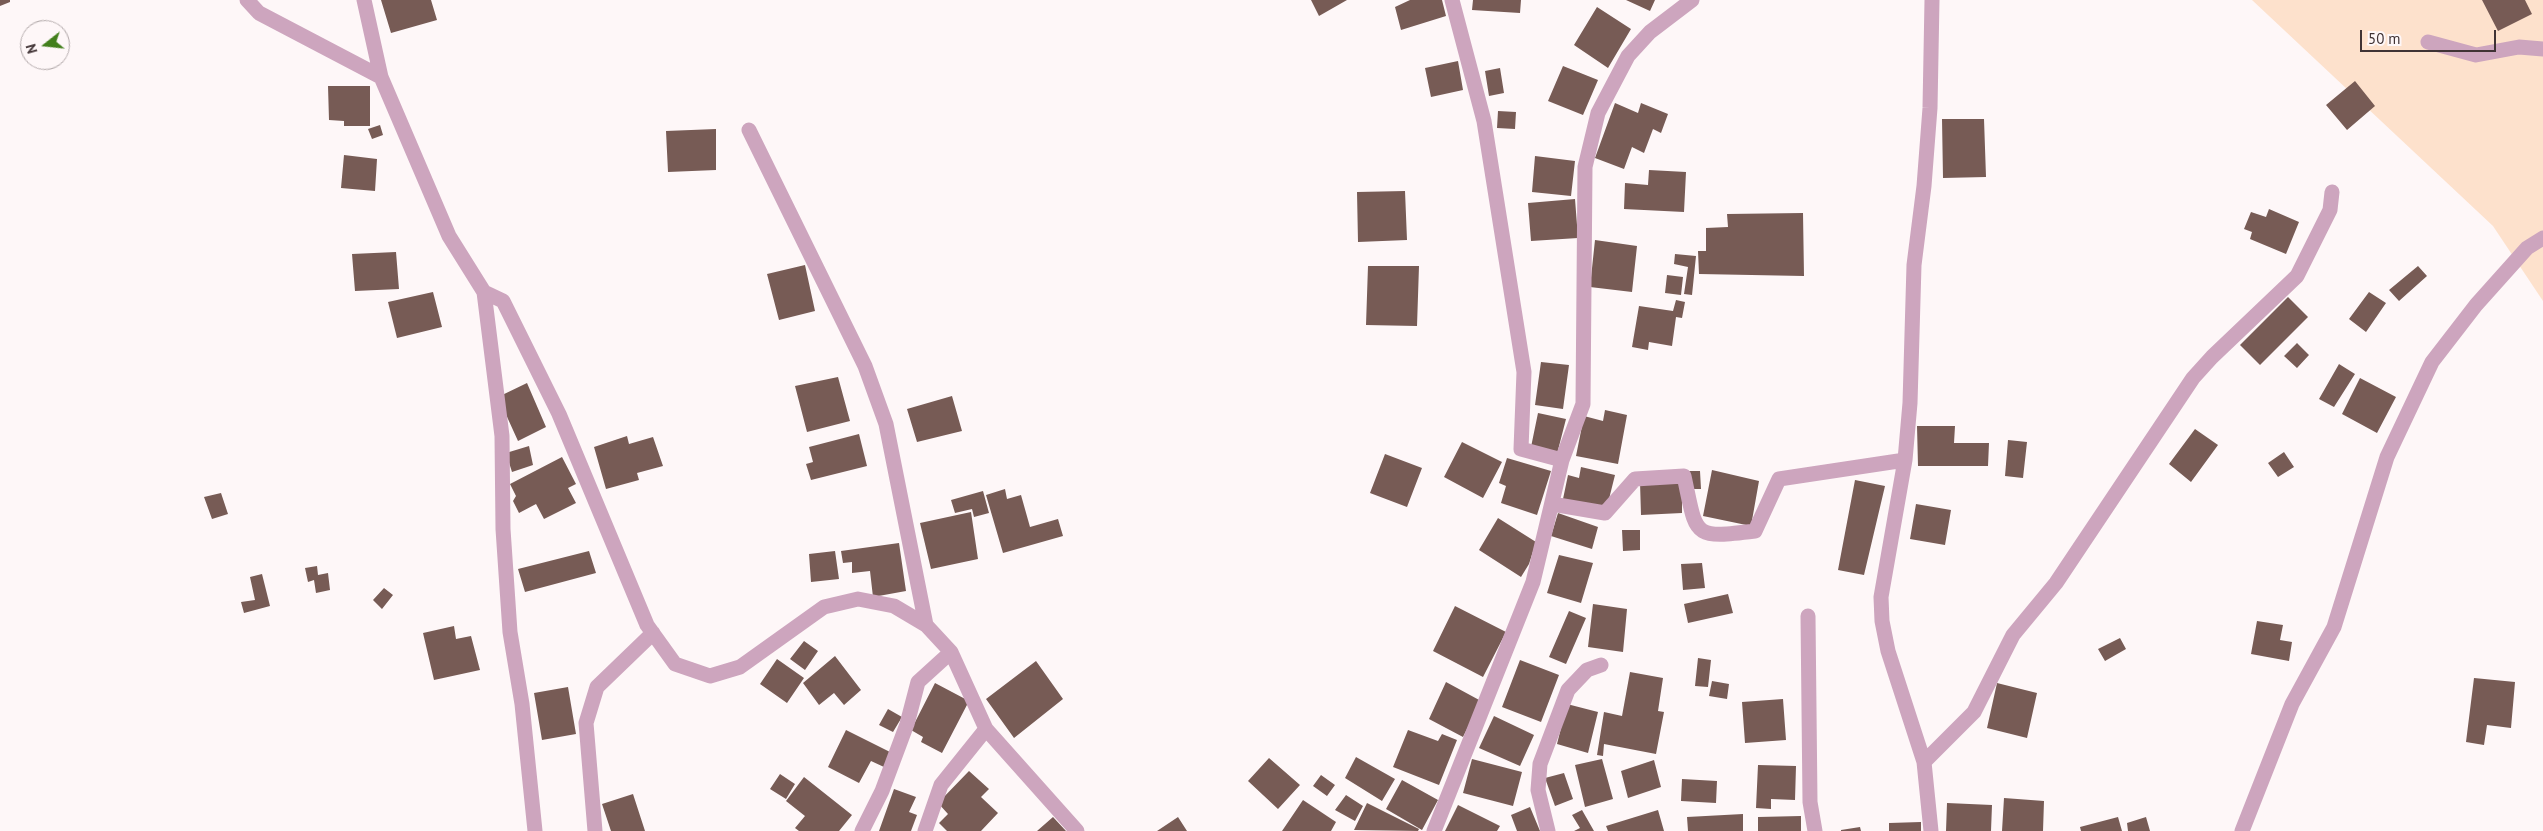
<!DOCTYPE html>
<style>
body{margin:0}
#map{position:relative;width:2543px;height:831px;overflow:hidden;background:#fef7f8;font-family:"PT Sans",sans-serif}
canvas{display:block}
.north{position:absolute;left:20px;top:20px;width:50px;height:50px;box-sizing:border-box;background:#fef7f8;border:1px solid #b2a9aa;border-radius:50%;rotate:254deg;font-size:14px;font-weight:700;line-height:20px;text-align:center;color:#403335}
.north::after{content:'';display:block;margin:auto;width:18px;height:22px;background:#427f1c;clip-path:polygon(50% 0,100% 100%,50% 72%,0 100%)}
.scale{position:absolute;left:2360px;top:30px;width:136px;height:22px;box-sizing:border-box;border:2px solid #403335;border-top:0;padding-left:6px;font-size:15px;line-height:18px;white-space:nowrap;color:#403335;-webkit-text-stroke:4px #fef7f8;paint-order:stroke}
</style>
<div id="map">
<canvas width="2543" height="831"></canvas>
<div class="north">N</div>
<div class="scale">50 m</div>
</div>
<script>
const ctx = document.querySelector('canvas').getContext('2d');
ctx.lineJoin = 'round';
function fillPath(path, color) { ctx.fillStyle = color; ctx.fill(path, 'evenodd'); }
function trace(path, color, width, dash) { ctx.strokeStyle = color; ctx.lineWidth = width; ctx.lineCap = dash ? 'butt' : 'round'; ctx.setLineDash(dash || []); ctx.stroke(path); }
const green = new Path2D(`
 M2252,0H2543V301L2493,226Z`);
const building = new Path2D(`
 M0,0H10V2L0,6Z
 M381,0H431L437,20L391,33Z
 M1311,0H1347L1319,16Z
 M1410,0H1442L1446,16L1401,30L1395,7Z
 M1473,0H1521L1520,13L1472,10Z
 M1626,0H1655L1650,11Z
 M2482,0H2525L2532,14L2498,31Z
 M1597,7L1631,29L1608,68L1574,45Z
 M1458,61L1463,90L1431,97L1425,68Z
 M1563,66L1598,80L1583,115L1548,101Z
 M1500,68L1504,93L1489,96L1485,71Z
 M2355,81L2375,106L2347,130L2326,105Z
 M328,86H370V126H344V121L329,120Z
 M1615,103L1638,113L1641,103L1668,114L1661,133L1653,129L1644,153L1632,147L1624,169L1595,158Z
 M1498,111L1516,112L1515,129L1497,128Z
 M1942,119H1984L1986,177L1943,178Z
 M380,125L383,135L372,139L368,129Z
 M716,129V170L668,172L666,131Z
 M344,155L377,159L375,191L341,188Z
 M1535,156L1575,161L1571,196L1532,192Z
 M1649,170L1686,172L1684,212L1624,209L1625,183L1648,185Z
 M1405,191L1407,240L1358,242L1357,192Z
 M1575,199L1578,238L1531,241L1528,203Z
 M2269,209L2299,222L2286,254L2250,239L2252,232L2244,229L2251,212L2266,217Z
 M1803,213L1804,276L1699,274L1698,251H1706V228L1728,227L1727,214Z
 M1595,240L1637,246L1632,292L1590,287Z
 M396,252L399,289L355,291L352,254Z
 M1675,254L1696,256L1692,295L1684,294L1688,267L1674,264Z
 M805,265L815,311L779,320L767,274Z
 M1368,266H1419L1417,326L1366,325Z
 M2418,266L2427,276L2399,301L2389,290Z
 M1667,275L1683,277L1681,295L1665,293Z
 M433,292L442,327L397,338L388,302Z
 M2369,292L2386,303L2366,332L2349,319Z
 M2288,297L2308,317L2260,365L2240,345Z
 M1676,300L1685,302L1682,318L1676,317L1672,346L1649,342L1648,350L1632,347L1639,306L1673,311Z
 M2297,343L2309,355L2297,368L2284,356Z
 M1541,362L1569,365L1563,409L1535,405Z
 M2339,364L2355,374L2334,407L2319,399Z
 M838,377L850,421L807,432L795,386Z
 M2360,378L2396,397L2377,433L2342,414Z
 M527,383L546,427L518,441L498,397Z
 M952,396L962,431L917,442L907,409Z
 M1605,410L1627,415L1618,464L1576,456L1584,416L1603,421Z
 M1538,413L1566,419L1557,454L1531,447Z
 M1917,426H1955L1954,443H1989L1988,466H1918Z
 M2195,429L2218,445L2191,482L2169,464Z
 M859,434L867,466L811,480L806,464L813,462L809,447Z
 M627,436L629,444L653,437L663,466L637,473L639,480L606,489L594,447Z
 M2008,440L2027,442L2023,478L2005,476Z
 M1462,442L1502,462L1483,498L1444,477Z
 M529,446L533,465L512,472L506,453Z
 M2284,452L2294,467L2278,477L2268,463Z
 M1385,454L1422,468L1407,507L1370,493Z
 M562,457L576,484L568,488L576,503L544,519L536,504L519,513L513,501L516,496L510,484Z
 M1507,458L1551,471L1537,515L1501,503L1506,486L1499,483Z
 M1581,467L1615,475L1607,507L1563,499L1568,475L1579,478Z
 M1712,470L1759,481L1751,526L1703,516Z
 M1689,471H1700L1701,489H1691Z
 M1855,480L1885,486L1864,575L1838,570Z
 M1640,482H1682V513L1641,515Z
 M1005,489L1007,499L1021,495L1030,527L1058,519L1063,536L1003,553L986,495Z
 M983,491L989,513L974,517L972,509L955,513L951,500Z
 M221,493L228,514L212,519L204,497Z
 M1916,504L1951,510L1945,545L1910,539Z
 M971,512L978,559L931,569L920,523Z
 M1558,513L1598,527L1592,549L1551,536Z
 M1498,518L1536,542L1529,564L1521,577L1479,550Z
 M1622,530H1640V550L1623,551Z
 M899,543L906,591L873,597L870,571L852,573V562L843,563L841,551Z
 M589,551L596,573L525,592L518,569Z
 M835,551L839,579L811,582L809,554Z
 M1559,555L1593,563L1581,603L1547,593Z
 M1702,563L1705,588L1683,590L1681,564Z
 M317,566L318,575L328,573L330,590L316,593L314,580L308,582L305,568Z
 M262,574L270,606L244,613L241,602L255,600L250,577Z
 M384,588L393,595L382,609L373,600Z
 M1728,594L1733,613L1688,623L1684,604Z
 M1593,604L1627,609L1623,652L1588,647Z
 M1455,606L1506,632L1483,677L1433,651Z
 M1569,611L1586,618L1566,664L1549,657Z
 M2257,621L2283,625L2280,640L2292,642L2289,661L2251,654Z
 M454,626L456,639L471,636L480,670L434,680L423,633Z
 M2120,638L2126,649L2105,661L2098,649Z
 M804,641L818,651L805,670L790,659Z
 M835,656L861,690L844,705L834,693L819,705L803,683Z
 M1698,658L1711,660L1708,687L1695,686Z
 M777,659L804,678L787,703L760,684Z
 M1520,660L1559,675L1541,722L1502,707Z
 M1036,661L1063,699L1014,738L986,699Z
 M1630,672L1663,678L1658,711L1664,712L1656,754L1604,744L1603,756L1597,755L1604,712L1622,716Z
 M2474,678L2515,682L2511,728L2487,725L2484,745L2466,742Z
 M1712,681L1729,684L1727,699L1709,696Z
 M1446,682L1481,701L1463,737L1429,719Z
 M935,683L969,701L942,753L921,742L923,737L911,730Z
 M1997,683L2037,693L2027,738L1987,728Z
 M568,687L576,734L542,740L534,693Z
 M1783,699L1786,740L1745,743L1742,702Z
 M1567,704L1598,712L1588,753L1557,744Z
 M888,709L902,717L893,732L879,725Z
 M1494,716L1534,735L1520,766L1479,748Z
 M846,730L890,752L884,767L871,761L859,783L828,767Z
 M1408,730L1438,741L1442,734L1457,740L1439,785L1393,767Z
 M1356,757L1395,779L1382,801L1345,778Z
 M1269,758L1300,785L1278,809L1248,781Z
 M1472,759L1522,772L1513,806L1463,793Z
 M1602,759L1613,799L1585,807L1575,765Z
 M1654,760L1661,787L1628,798L1621,771Z
 M1758,765L1796,766L1795,800L1771,799V809L1756,808Z
 M969,771L989,789L981,797L998,813L981,831H947L939,823L948,814L938,803Z
 M1564,773L1573,799L1555,806L1545,778Z
 M780,774L795,784L786,799L770,789Z
 M1321,775L1335,785L1327,796L1313,786Z
 M804,777L852,815L839,831H799L795,828L805,816L786,801Z
 M1682,779L1717,781L1716,803L1681,801Z
 M1402,780L1438,800L1422,830L1386,809Z
 M894,789L916,797L909,812L917,815L911,831H879Z
 M633,794L645,831H611L602,804Z
 M1346,795L1363,806L1355,821L1335,810Z
 M2004,798L2044,801L2043,831H2002Z
 M1303,800L1336,822L1331,831H1282Z
 M1367,803L1419,829L1418,831L1354,830Z
 M1947,803L1992,805L1991,831H1946Z
 M1458,805L1500,826L1497,831H1445Z
 M1530,807L1540,831H1517L1511,815Z
 M1582,810L1594,831H1574L1580,828L1572,815Z
 M1658,810L1664,831H1608L1606,826Z
 M1743,814V831H1688L1687,817Z
 M1801,816V831H1758V817Z
 M1053,817L1066,831H1037Z
 M1178,817L1187,831H1157Z
 M2118,817L2122,831H2081L2080,827Z
 M2146,817L2150,831H2128L2127,823Z
 M1921,822V831H1889V823Z
 M1860,827L1861,831H1841V830Z`);
const minor = new Path2D(`
 M247,0L259,13L381,77L449,236L484,292L503,301L559,414L647,625L675,664L710,676L740,667L824,607L858,599L894,606L926,625L951,652L986,729L1077,831
 M364,0L381,77
 M1452,0L1484,121L1524,372L1521,449L1562,460
 M2428,42L2476,55L2519,47L2543,49
 M749,130L865,366L886,424L926,625
 M484,292L502,436L503,529L510,632L522,704L535,831
 M1552,504L1605,513L1635,479L1684,476C1697,536 1691,539 1755,531L1779,479L1905,460
 M1808,616L1810,802L1815,831
 M1924,762L1974,712L2013,635L2056,583L2193,378L2212,357L2297,276L2330,210L2332,192
 M595,831L586,723L597,687L653,633
 M862,831L882,791L907,724L918,682L951,652
 M925,831L941,785L986,729
 M1434,831L1533,582L1562,460L1583,404L1585,167L1598,113L1628,56L1650,32L1692,0
 M1548,831L1538,790L1540,764L1568,690L1587,670L1601,665
 M1931,831L1924,762L1888,651L1882,621L1881,597L1905,460L1910,403L1914,265L1924,186L1930,108L1932,0
 M2242,831L2292,704L2334,627L2387,457L2432,362L2476,305L2527,248L2543,238`);
fillPath(green, '#fde1cc');
fillPath(building, '#775b55');
trace(minor, '#cda5be', 15);
</script>
